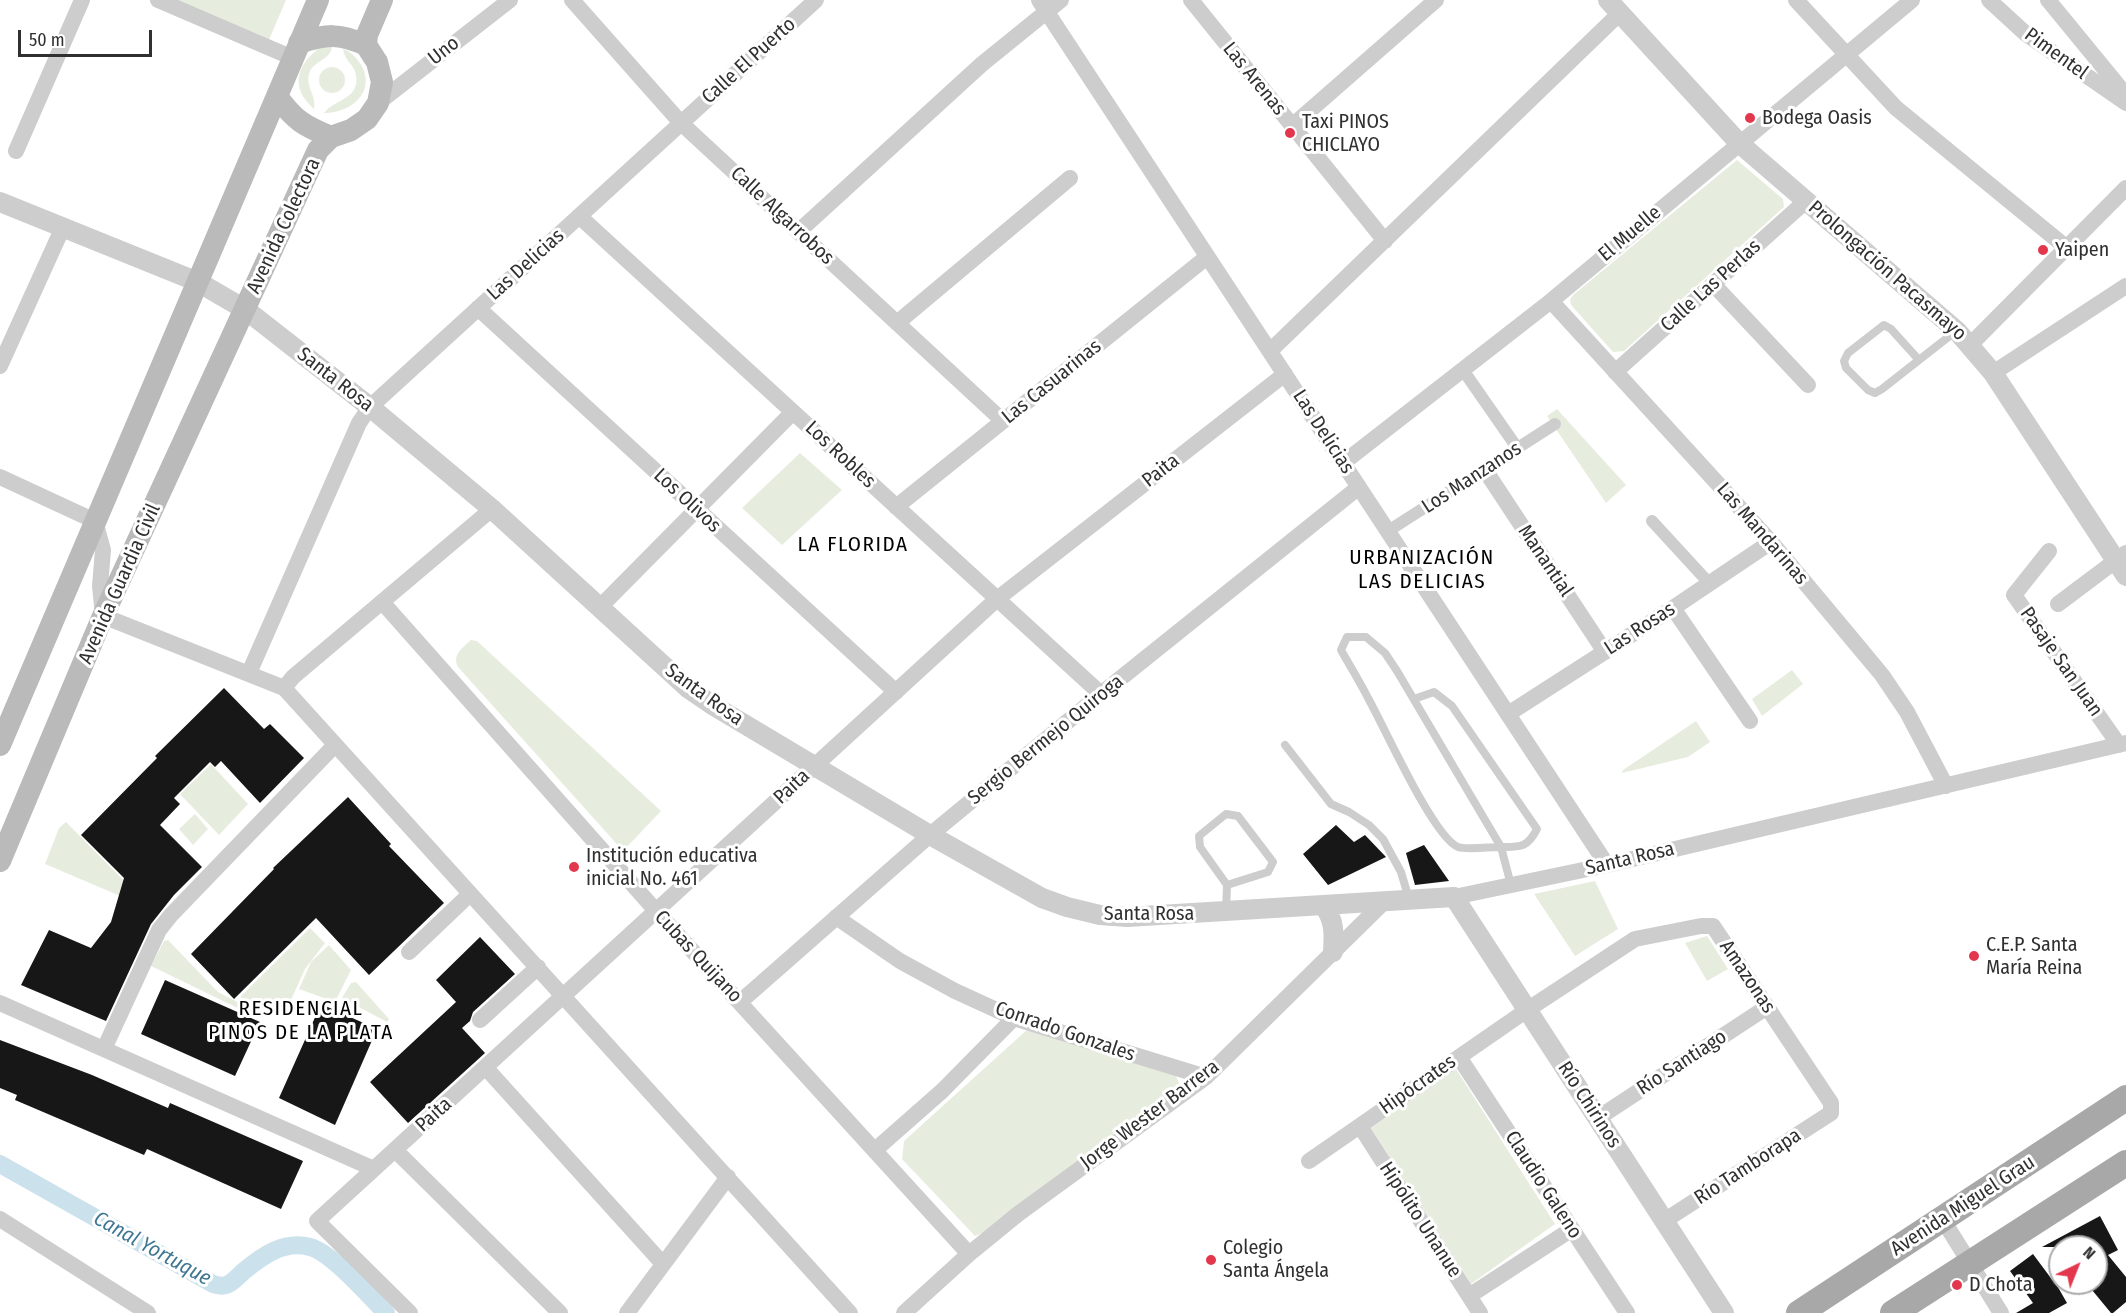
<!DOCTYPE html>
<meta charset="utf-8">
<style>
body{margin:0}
#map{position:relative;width:2126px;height:1313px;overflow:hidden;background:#fff;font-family:"Fira Sans Condensed",sans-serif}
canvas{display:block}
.north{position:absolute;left:2048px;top:1235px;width:60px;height:60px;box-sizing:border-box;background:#fff;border:2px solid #acacac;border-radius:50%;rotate:43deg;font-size:16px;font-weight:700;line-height:24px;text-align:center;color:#303030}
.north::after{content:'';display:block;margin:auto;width:21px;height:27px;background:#e3374e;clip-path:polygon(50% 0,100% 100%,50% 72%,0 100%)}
.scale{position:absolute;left:18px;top:30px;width:134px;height:27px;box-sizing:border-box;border:3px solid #303030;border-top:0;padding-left:8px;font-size:18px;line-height:21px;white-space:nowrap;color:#303030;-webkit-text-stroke:4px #fff;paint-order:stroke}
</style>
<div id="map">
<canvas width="2126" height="1313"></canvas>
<div class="north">N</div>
<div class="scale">50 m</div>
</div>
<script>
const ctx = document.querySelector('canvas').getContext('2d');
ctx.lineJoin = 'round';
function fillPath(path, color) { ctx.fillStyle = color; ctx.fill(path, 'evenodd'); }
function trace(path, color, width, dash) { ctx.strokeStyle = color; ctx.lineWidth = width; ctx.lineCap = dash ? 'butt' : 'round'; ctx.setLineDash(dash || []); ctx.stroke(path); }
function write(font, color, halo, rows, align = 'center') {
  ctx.font = font + ' "Fira Sans Condensed",sans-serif'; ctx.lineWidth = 6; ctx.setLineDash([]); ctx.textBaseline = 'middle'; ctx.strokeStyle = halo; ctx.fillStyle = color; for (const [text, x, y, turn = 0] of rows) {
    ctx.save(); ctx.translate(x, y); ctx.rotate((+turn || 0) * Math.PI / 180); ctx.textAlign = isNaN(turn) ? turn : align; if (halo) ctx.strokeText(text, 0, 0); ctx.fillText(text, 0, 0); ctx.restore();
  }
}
const green = new Path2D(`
 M172,0H286L268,42Z
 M332,47C330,60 316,60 310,71C304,86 317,95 314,109C290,88 296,66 319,48Z
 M343,49C349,51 351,53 355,57C381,85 356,113 324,113C335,99 360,99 356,75C354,64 345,62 343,49Z
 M319 80a13 13 0 1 1 26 0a13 13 0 1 1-26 0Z
 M1737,160L1783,199L1784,207L1624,351L1613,352L1571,305L1570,300L1573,295Z
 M1557,409L1626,485L1606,503L1547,416Z
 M800,453L842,490L782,545L742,508Z
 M471,640L477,641L661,811L623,851L458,667C452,655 462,648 471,640Z
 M1792,670L1803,684L1762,716L1752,699Z
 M1696,721L1710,742L1688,757L1622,773L1623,770Z
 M211,764L248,804L219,835L180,794Z
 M195,814L208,829L193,845L179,829Z
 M66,822L153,910L45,864L59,828Z
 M1595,881L1618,929L1575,956L1534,894Z
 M310,928L325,943L305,969L284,1015L240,997Z
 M1707,936L1728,969L1707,981L1685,943Z
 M168,940L218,992L253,1010L252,1015L151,966L164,941Z
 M329,945L351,970L335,1002L299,989L311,962Z
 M356,982L389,1019L387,1022L342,998L351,983Z
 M1029,1028L1174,1072L1180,1085L987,1231L975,1236L902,1159L904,1141Z
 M1456,1069L1555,1224L1471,1284L1371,1128Z`);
const canal = new Path2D(`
 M0,1164L213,1284C217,1285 221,1287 226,1285C233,1283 238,1276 244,1271C262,1256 284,1240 310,1247C331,1252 370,1297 386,1313`);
const building = new Path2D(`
 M224,688L264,729L270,724L304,758L260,803L221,761L215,767L210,762L174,798L180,804L160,825L202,867L174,895L151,924L106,1021L21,985L49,930L91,948L111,922L124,878L81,835L157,758L155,756Z
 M348,797L391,844L389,846L444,903L369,975L316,918L234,999L191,954L274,869L273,868Z
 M1336,825L1354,842L1365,835L1386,857L1328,885L1303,854Z
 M1424,845L1449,881L1415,885L1406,853Z
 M480,937L515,974L473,1012L470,1021L462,1028L485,1053L408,1123L370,1082L456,1002L436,980Z
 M165,980L260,1022L235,1076L141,1034Z
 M321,1004L377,1029L335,1125L279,1098Z
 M0,1040L92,1075L168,1108L170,1103L303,1161L281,1209L147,1149L144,1155L15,1100L17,1095L0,1088Z
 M2100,1216L2118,1250L2108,1255L2126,1277V1302L2113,1313H2111L2092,1290L2096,1287V1247H2042Z
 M2033,1254L2059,1289L2067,1303L2049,1313H2016L2033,1303L2010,1271Z`);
const service = new Path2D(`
 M1919,360L1891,329L1884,325L1848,353L1844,361L1846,368L1868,390L1875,393L1882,389L1956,331
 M1414,699L1434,692L1452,706L1537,829C1527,849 1519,847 1499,847C1489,847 1466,850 1458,847C1433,837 1384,726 1368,698C1360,682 1350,666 1341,650L1347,637H1366L1385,653L1397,671L1501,847L1511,885
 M1285,745L1331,804L1349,812L1369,825L1383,839L1401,872L1409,899
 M1226,912L1227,885L1200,847L1199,836L1226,814L1238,816L1273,862L1268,872L1227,885`);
const pedestrian = new Path2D(`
 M1463,370L1518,449
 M1652,521L1709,583
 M1388,531L1555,424`);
const minor = new Path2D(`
 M158,0L293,58
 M572,0L681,123L1003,421
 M1039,0L1607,865
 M1191,0L1385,241
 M1796,0L1896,108L2067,248
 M1989,0L2026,34L2126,103
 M2048,0L2126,95
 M378,103L510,0
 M1292,126L1436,0
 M16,151L82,0
 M579,216L1101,694
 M798,232L982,64L1061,0
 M1713,284L1808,385
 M1551,301L1771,542L1852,639L1882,675L1907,712L1946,786
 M478,308L896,692
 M897,323L1070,178
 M1970,345L2126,188
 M1270,351L1620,13
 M0,366L63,227
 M1615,372L1807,200
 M1993,373L2126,286
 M1343,463L1551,301L1912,0
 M1485,470L1605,652
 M0,477L95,521L103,550L100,586L103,616L284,688L850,1313
 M896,507L1207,257
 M2049,551L2014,595L2119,745
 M383,603L657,912L969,1254
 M2058,604L2126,553
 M599,608L793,412
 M1673,608L1750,721
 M249,673L359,423L370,407L816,0
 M284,688L293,677L492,509
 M1508,714L1673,608L1771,542
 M1454,897L1607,865L2126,743
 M836,917L900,961L955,991L1014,1018L1206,1077
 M409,952L470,894
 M740,1002L930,835L1101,694L1359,487
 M0,1003L374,1169
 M480,1020L538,967
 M104,1049L159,930L171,915L335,745
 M1459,1057L1627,1313
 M486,1068L663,1264
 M1598,1118L1767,1007
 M1360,1126L1480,1313
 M395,1150L560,1313
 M875,1150L942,1091L1014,1018
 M1309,1161L1527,1010L1635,939L1701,926H1713L1831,1103V1113L1664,1221
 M0,1219L148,1313
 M1943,1220L2001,1313
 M1469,1296L1572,1229
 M410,1313L317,1221L997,599L1285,374
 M627,1313L728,1177
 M904,1313L969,1254L1018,1214L1206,1077L1384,902`);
const tertiary = new Path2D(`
 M1608,0L1739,143L1957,331L1993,373L2126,576
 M0,202L198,282L246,310L370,407L492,509L689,689L714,706L930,835L1042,898L1067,907L1100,915L1127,917L1454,897L1724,1313
 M1324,906C1335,921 1334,934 1333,952`);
const secondary = new Path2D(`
 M299,43C327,34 338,33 366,45
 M277,96C294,120 304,126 331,137
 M0,745L318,0
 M0,861L103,616L318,150L331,137L351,130L367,119L378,103L382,82L377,62L366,45L367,35L382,0`);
const primary = new Path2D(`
 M1799,1313L2126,1098
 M1893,1313L2126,1163`);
const markers = [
 [1750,118,6,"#e3374e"],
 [1290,133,6,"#e3374e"],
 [2043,250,6,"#e3374e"],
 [574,867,6,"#e3374e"],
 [1974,956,6,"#e3374e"],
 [1211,1260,6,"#e3374e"],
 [1957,1285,6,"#e3374e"]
];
const streetNames = [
 ["Uno",444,51,-38],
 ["Pimentel",2056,54,36],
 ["Calle El Puerto",749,61,-42],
 ["Las Arenas",1254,79,51],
 ["Calle Algarrobos",782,216,43],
 ["Avenida Colectora",284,226,-65],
 ["El Muelle",1630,234,-40],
 ["Las Delicias",526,265,-42],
 ["Prolongación Pacasmayo",1887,271,41],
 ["Calle Las Perlas",1711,286,-42],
 ["Santa Rosa",335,380,38],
 ["Las Casuarinas",1052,382,-39],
 ["Las Delicias",1323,432,57],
 ["Los Robles",840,455,43],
 ["Paita",1161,471,-38],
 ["Los Manzanos",1472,478,-33],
 ["Los Olivos",687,501,43],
 ["Las Mandarinas",1762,534,49],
 ["Manantial",1545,561,56],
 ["Avenida Guardia Civil",120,584,-66],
 ["Las Rosas",1640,629,-33],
 ["Pasaje San Juan",2061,662,55],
 ["Santa Rosa",704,695,36],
 ["Sergio Bermejo Quiroga",1046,740,-39],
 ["Paita",792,787,-43],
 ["Santa Rosa",1630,859,-13],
 ["Santa Rosa",1149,914],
 ["Cubas Quijano",698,957,47],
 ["Amazonas",1747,977,56],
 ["Conrado Gonzales",1065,1032,19],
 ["Río Santiago",1682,1063,-33],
 ["Hipócrates",1418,1085,-35],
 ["Río Chirinos",1589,1105,57],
 ["Paita",434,1115,-42],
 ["Jorge Wester Barrera",1150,1115,-37],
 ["Río Tamborapa",1748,1167,-33],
 ["Claudio Galeno",1543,1185,57],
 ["Avenida Miguel Grau",1963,1206,-33],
 ["Hipólito Unanue",1420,1220,57]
];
const poiNames = [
 ["Bodega Oasis",1762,118],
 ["Taxi PINOS",1302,122],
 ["CHICLAYO",1302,145],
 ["Yaipen",2055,250],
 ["Institución educativa",586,856],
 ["inicial No. 461",586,879],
 ["C.E.P. Santa",1986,945],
 ["María Reina",1986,968],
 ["Colegio",1223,1248],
 ["Santa Ángela",1223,1271],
 ["D Chota",1969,1285]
];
const neighbourhoodNames = [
 ["LA FLORIDA",853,545],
 ["URBANIZACIÓN",1422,558],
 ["LAS DELICIAS",1422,582],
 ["RESIDENCIAL",301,1009],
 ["PINOS DE LA PLATA",301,1033]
];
const waterNames = [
 ["Canal Yortuque",152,1249,29]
];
fillPath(green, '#e7edde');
trace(canal, '#cbe1ec', 18);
fillPath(building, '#171717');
trace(service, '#cdcdcd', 8);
trace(pedestrian, '#cdcdcd', 12);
trace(minor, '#cdcdcd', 16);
trace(tertiary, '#cdcdcd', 20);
trace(secondary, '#bababa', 22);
trace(primary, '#a8a8a8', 26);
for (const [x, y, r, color] of markers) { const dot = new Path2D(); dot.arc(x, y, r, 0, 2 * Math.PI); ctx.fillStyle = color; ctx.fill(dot); trace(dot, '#fff', 2); }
write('20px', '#303030', '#fff', streetNames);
write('20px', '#303030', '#fff', poiNames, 'left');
ctx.letterSpacing = '1.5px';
write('21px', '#000', '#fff', neighbourhoodNames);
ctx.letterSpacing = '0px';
write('italic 21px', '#3f7792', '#fff', waterNames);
</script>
